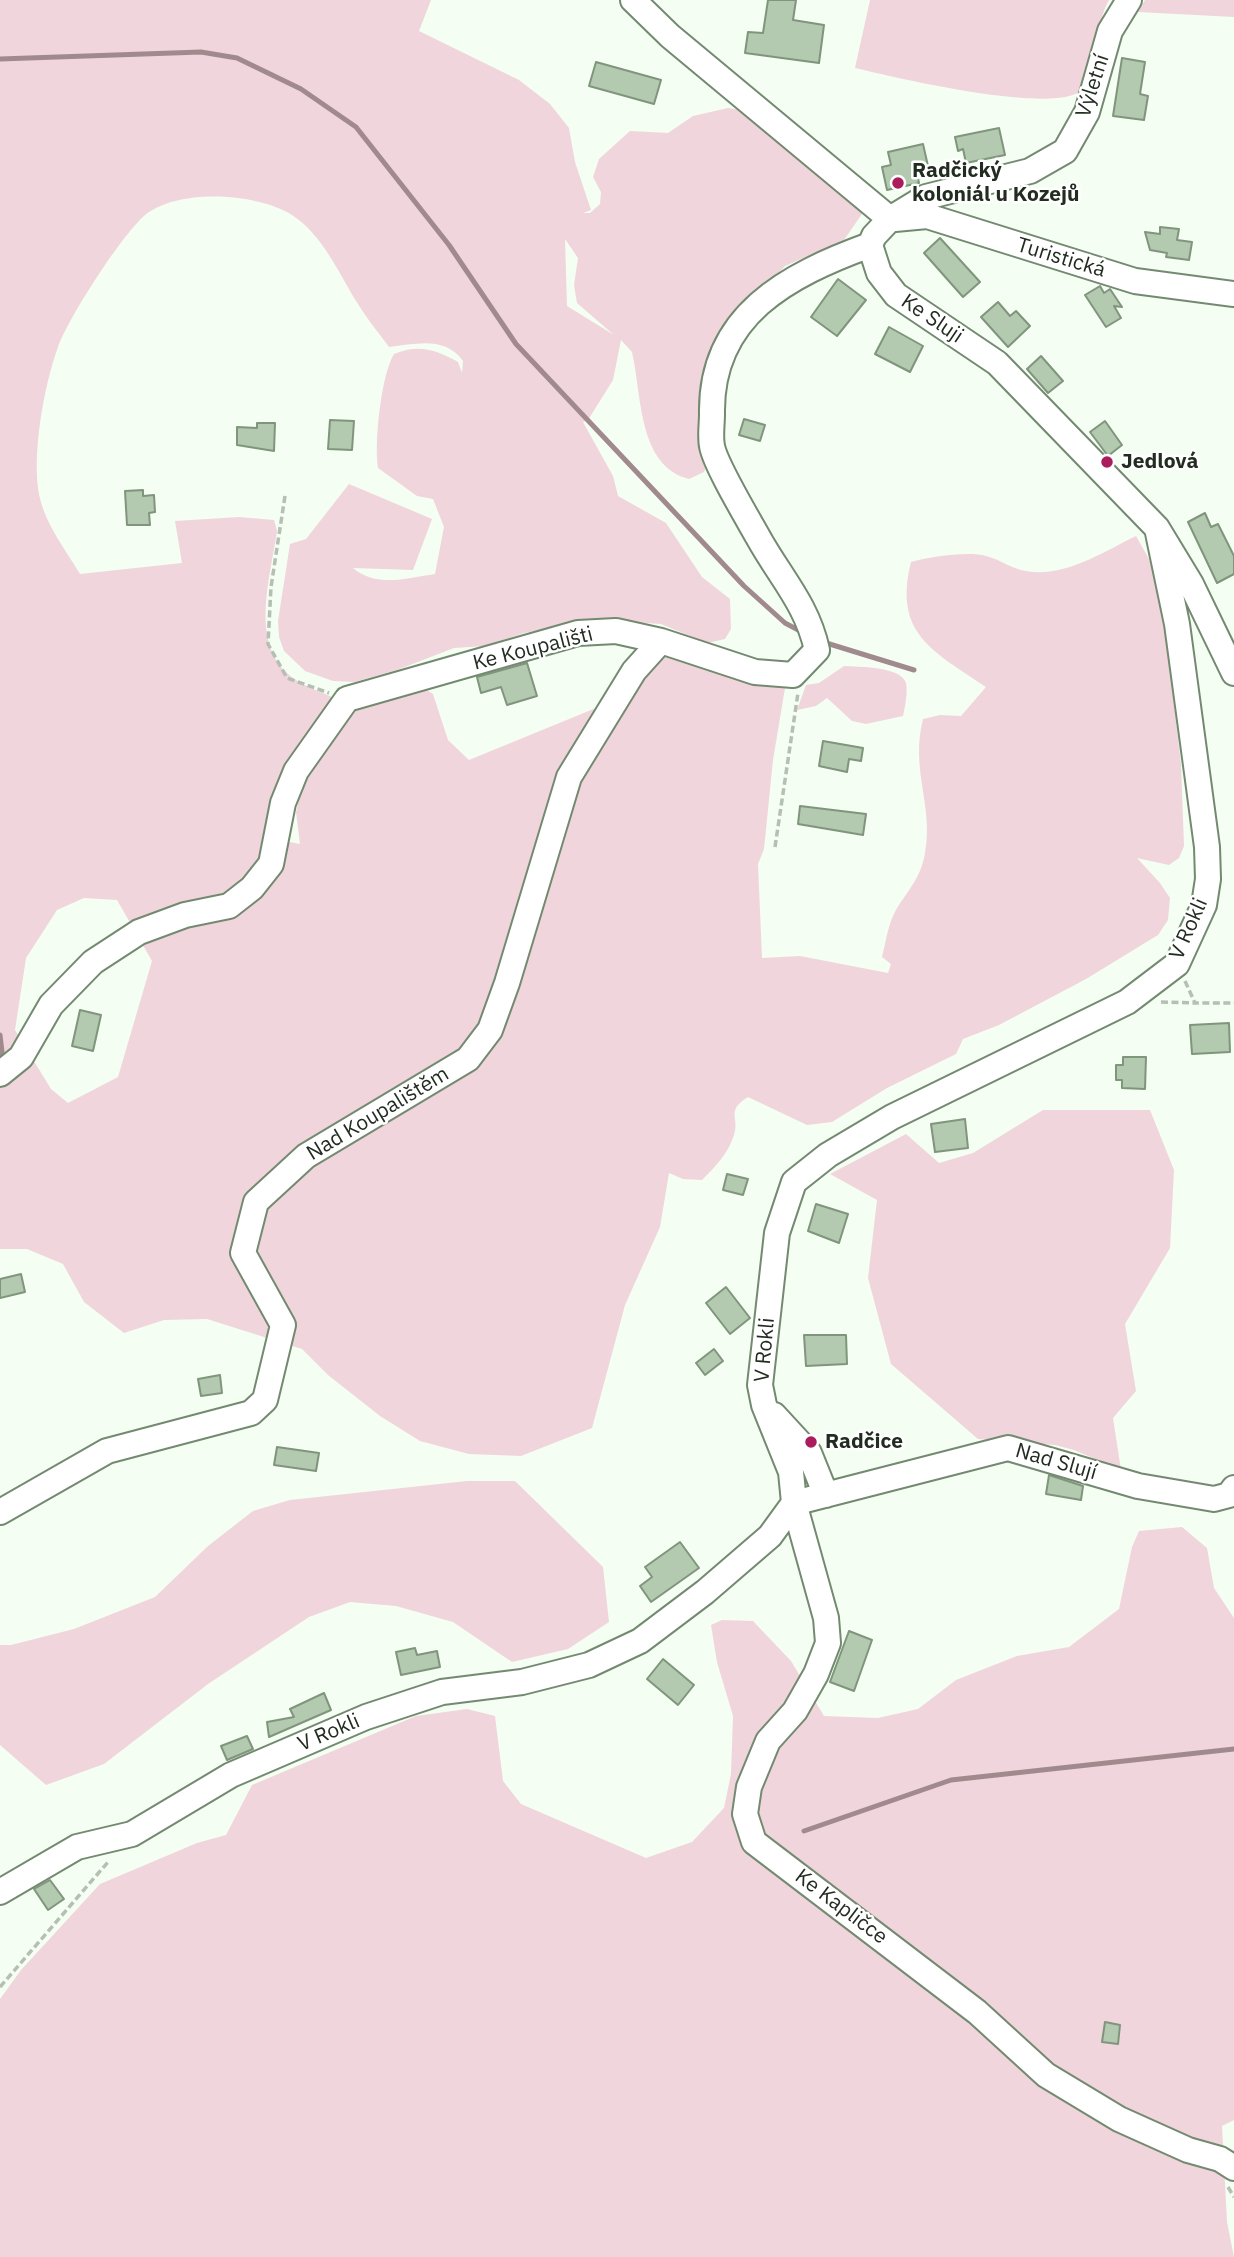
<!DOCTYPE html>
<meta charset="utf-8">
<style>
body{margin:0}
canvas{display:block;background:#f4fef2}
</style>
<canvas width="1234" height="2257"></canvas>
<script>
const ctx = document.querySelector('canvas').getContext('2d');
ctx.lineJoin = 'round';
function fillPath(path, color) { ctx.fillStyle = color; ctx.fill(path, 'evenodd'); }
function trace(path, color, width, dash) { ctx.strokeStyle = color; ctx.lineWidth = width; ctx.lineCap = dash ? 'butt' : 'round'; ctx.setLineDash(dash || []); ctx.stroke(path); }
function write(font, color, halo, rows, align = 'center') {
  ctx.font = font + ' "IBM Plex Sans",sans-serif'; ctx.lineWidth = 5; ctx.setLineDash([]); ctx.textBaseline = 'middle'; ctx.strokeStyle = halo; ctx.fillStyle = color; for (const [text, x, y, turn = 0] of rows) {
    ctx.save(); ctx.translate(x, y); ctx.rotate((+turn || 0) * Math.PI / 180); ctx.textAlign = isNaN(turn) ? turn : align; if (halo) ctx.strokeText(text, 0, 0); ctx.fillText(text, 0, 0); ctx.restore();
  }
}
const green = new Path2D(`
 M0,0H431L419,31L519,80L550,104L569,128L575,162L591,210L583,213H590L600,204L601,192L593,177L599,159L630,131L668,133L693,116L728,108L740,110L828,171L864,211L844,240L785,266L717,341L707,362L703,383L711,454L704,472L689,479C638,466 642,396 632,352L621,340L613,380L588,420L583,422L613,476L618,496L666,523L702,577L730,599L731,629L725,639L707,643L661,624L602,620L524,633L485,646L454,648L397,670L354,682L333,681L305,671L284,651L279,637L278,621L290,544L306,539L349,484L432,519L413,570L353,568C376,588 408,578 435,574L444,527L433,499L417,496L378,468C374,444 381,375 394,354C418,344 435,349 458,362L462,373L463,361C445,336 416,344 389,347C379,333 367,319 358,304C339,274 323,235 292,215C257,193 179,188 145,215C121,236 69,317 58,347C44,386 33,448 38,488C42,520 64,547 80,574L182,563L175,521L239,517L274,520L277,531C271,575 250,639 287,673C299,685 320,691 336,699L273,839L300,844L296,812L303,782L342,719L366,698L419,685L433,694L448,740L469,760L635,692L640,677L663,653L786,682L773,760L764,849L758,864L762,958L800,956L888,973L891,964L882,957C886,941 888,924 896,910C908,890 921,878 925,853C934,806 910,770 923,719L940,715L961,716L986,687C933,651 893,634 911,562C930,557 967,551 986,556C999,559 1012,569 1026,571C1064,578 1103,552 1136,536L1149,559L1162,601L1181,764L1184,846L1179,858L1169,865L1137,858L1160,883L1170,898L1168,920L1158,935L1086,979L999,1025L963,1039L956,1054L887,1088L832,1122L807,1125L748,1097C725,1111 740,1117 734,1135C728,1154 715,1167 702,1180L683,1179L669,1173L660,1227L625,1305L592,1428L521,1456L469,1454L420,1441L380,1416L328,1375L302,1349L207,1319L164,1320L124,1333L84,1302L63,1264L27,1249H0ZM565,239L578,258L574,285L577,303L614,335L567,306ZM84,898L117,900L152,961L118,1077L68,1103L51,1089L15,1030L26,958L57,910Z
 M870,0H1109C1094,27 1098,64 1084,87C1066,119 889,76 855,68Z
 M1145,0H1234V17L1138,12Z
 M844,666C857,667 901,666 906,683C908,692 905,707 903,716L866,724L852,721L827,698L816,706L797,710L806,685L819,683Z
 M1043,1110H1150L1174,1170L1170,1248L1125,1324L1136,1391L1113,1418L1121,1470L1074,1450L1055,1445L978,1439L891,1364L868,1278L877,1200L830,1174L906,1134L939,1163L973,1153Z
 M467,1481H515L603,1567L609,1622L568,1649L512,1662L453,1622L396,1606L350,1602L309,1617L208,1684L104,1764L46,1785L0,1745V1645H11L74,1629L155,1597L208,1546L253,1511L290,1500Z
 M1182,1527L1207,1548L1214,1588L1234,1618V2120L1222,2126L1227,2222L1234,2257H0V1999L21,1970L100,1884L197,1843L226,1835L252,1785L416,1716L467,1709L495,1716L503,1781L521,1804L646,1858L692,1842L724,1808L731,1774L733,1716L717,1662L711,1625L722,1620L753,1621L791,1661L824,1716L878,1718L918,1709L956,1680L1017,1656L1069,1647L1119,1609L1132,1547L1139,1531Z`);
const stream = new Path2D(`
 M0,59L201,52L237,58L301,89L356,127L449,245L516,344L744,586L785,623L802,632
 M823,642L914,670
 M0,1035L3,1060
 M804,1831L951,1780L1234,1749`);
const building = new Path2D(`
 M768,0H796L793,20L824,25L819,63L745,53L748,32L763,33Z
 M1122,58L1145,62L1140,94L1148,96L1144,120L1113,116Z
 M596,62L661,80L654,104L589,86Z
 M999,128L1005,155L966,163L963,149L958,151L955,137Z
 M923,144L928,166L916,169L919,183L887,190L882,167L891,165L888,152Z
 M1160,227L1179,229L1177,240L1192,242L1189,260L1166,257L1167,253L1150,250L1145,232L1160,234Z
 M940,238L980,282L963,297L924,253Z
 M838,279L866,300L837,336L811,317Z
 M1100,286L1104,293L1110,289L1122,307L1114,306L1121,318L1106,327L1085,295Z
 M998,302L1010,316L1016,311L1030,326L1008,347L981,317Z
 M889,327L923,346L910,372L875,354Z
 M1041,356L1063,381L1048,393L1027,369Z
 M744,419L765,425L760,441L739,435Z
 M330,420L354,421L352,450L328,449Z
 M1105,421L1122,445L1108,456L1090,432Z
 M257,423H275L274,451L237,445V427L257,428Z
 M143,490V496L154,495L155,512L149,513L150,525H127L125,491Z
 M1205,513L1211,527L1218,524L1234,556V574L1217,583L1188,522Z
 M527,663L537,696L507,705L501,687L481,693L477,677Z
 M823,741L863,748L861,761L849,759L847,772L819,766Z
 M800,806L866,814L863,835L798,824Z
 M80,1010L101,1015L93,1051L72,1046Z
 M1229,1023L1230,1052L1192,1054L1190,1025Z
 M1123,1057H1146L1145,1089L1122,1088V1080H1116V1065H1123Z
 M965,1119L968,1148L935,1152L931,1124Z
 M727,1174L748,1179L743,1195L723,1190Z
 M816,1204L848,1214L839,1243L808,1231Z
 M21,1274L25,1292L0,1298V1279Z
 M726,1287L750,1318L730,1334L706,1303Z
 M804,1335H846L847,1364L806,1366Z
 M714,1349L723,1361L705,1375L696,1363Z
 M220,1375L222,1393L201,1396L198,1379Z
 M277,1447L319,1453L316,1471L274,1465Z
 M1049,1475L1083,1486L1081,1500L1046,1494Z
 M680,1542L699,1568L651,1602L640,1586L652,1577L645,1567Z
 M849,1631L872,1640L854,1691L830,1682Z
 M415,1648L417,1655L437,1651L440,1667L401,1675L396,1652Z
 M663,1659L694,1685L678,1705L647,1679Z
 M324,1693L331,1710L269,1737L267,1722L294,1717L290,1709Z
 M247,1736L253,1749L227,1760L221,1746Z
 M50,1880L64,1899L48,1910L34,1889Z
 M1105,2022L1120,2025L1118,2044L1102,2042Z`);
const path = new Path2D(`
 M285,496L271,587L268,644L287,678L329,693
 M775,847L798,693
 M1185,981L1195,1003H1234
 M1161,1002L1195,1003
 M0,1987L108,1862
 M1228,2187L1234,2197`);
const minor = new Path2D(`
 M633,0L670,36L890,219
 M1129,0L1110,31L1087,112L1065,151L1030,171L926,197L890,219L874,236L870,245L879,273L896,295L997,363L1157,528L1191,584L1234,673
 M895,219L927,216L1135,281L1234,294
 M1157,528L1177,624L1207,847L1208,879L1204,905L1177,964L1127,1002L892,1117L828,1155L794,1182L777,1233L760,1385L764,1405L791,1472L794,1503L826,1618L828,1643L816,1674L795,1711L768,1741L749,1787L745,1814L754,1842L977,2012L1046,2075L1119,2119L1188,2150L1220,2159L1234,2168
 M0,1074L21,1057L51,1005L93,962L139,932L185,915L229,906L252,888L271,864L283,803L296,771L347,699L578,633L616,631L661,641L755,672L793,675L817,650C807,604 780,577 758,537C748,519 715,464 712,446C710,436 712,424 712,414C710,315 788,275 870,245
 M774,1415L809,1453L826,1495
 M794,1503L1008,1448L1138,1486L1214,1499L1229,1495L1234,1488
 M0,1512L107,1451L251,1413L265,1400L283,1325L243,1253L256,1202L306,1156L468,1059L490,1030L507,983L569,777L634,671L661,641
 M0,1892L77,1847L132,1834L231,1775L366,1717L442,1692L522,1682L589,1665L640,1641L705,1592L770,1536L794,1503`);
const markers = [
 [898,183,7,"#aa1c5b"],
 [1107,462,7,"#aa1c5b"],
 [811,1442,7,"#aa1c5b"]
];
const streetNames = [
 ["Výletní",1093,86,-72],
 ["Turistická",1061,258,17],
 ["Ke Sluji",932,319,34],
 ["Ke Koupališti",533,649,-14],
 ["V Rokli",1189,929,-66],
 ["Nad Koupalištěm",378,1114,-31],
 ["V Rokli",765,1350,-85],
 ["Nad Slují",1056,1462,16],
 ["V Rokli",329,1733,-23],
 ["Ke Kapličce",841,1907,37]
];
const poiNames = [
 ["Radčický",912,171],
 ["koloniál u Kozejů",912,195],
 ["Jedlová",1121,462],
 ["Radčice",825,1442]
];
fillPath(green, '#f1d5dc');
trace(stream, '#a18a8e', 5);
fillPath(building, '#b3cab0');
trace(building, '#7f967c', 2);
trace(minor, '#738a71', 28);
trace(path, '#b5bfb3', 3.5, [7, 3.5]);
trace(minor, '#fff', 24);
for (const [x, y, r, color] of markers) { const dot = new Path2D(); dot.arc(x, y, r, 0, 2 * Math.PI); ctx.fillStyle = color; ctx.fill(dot); trace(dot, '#fff', 2.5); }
write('21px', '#222c21', '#fff', streetNames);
write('bold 21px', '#222c21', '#fff', poiNames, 'left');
</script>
